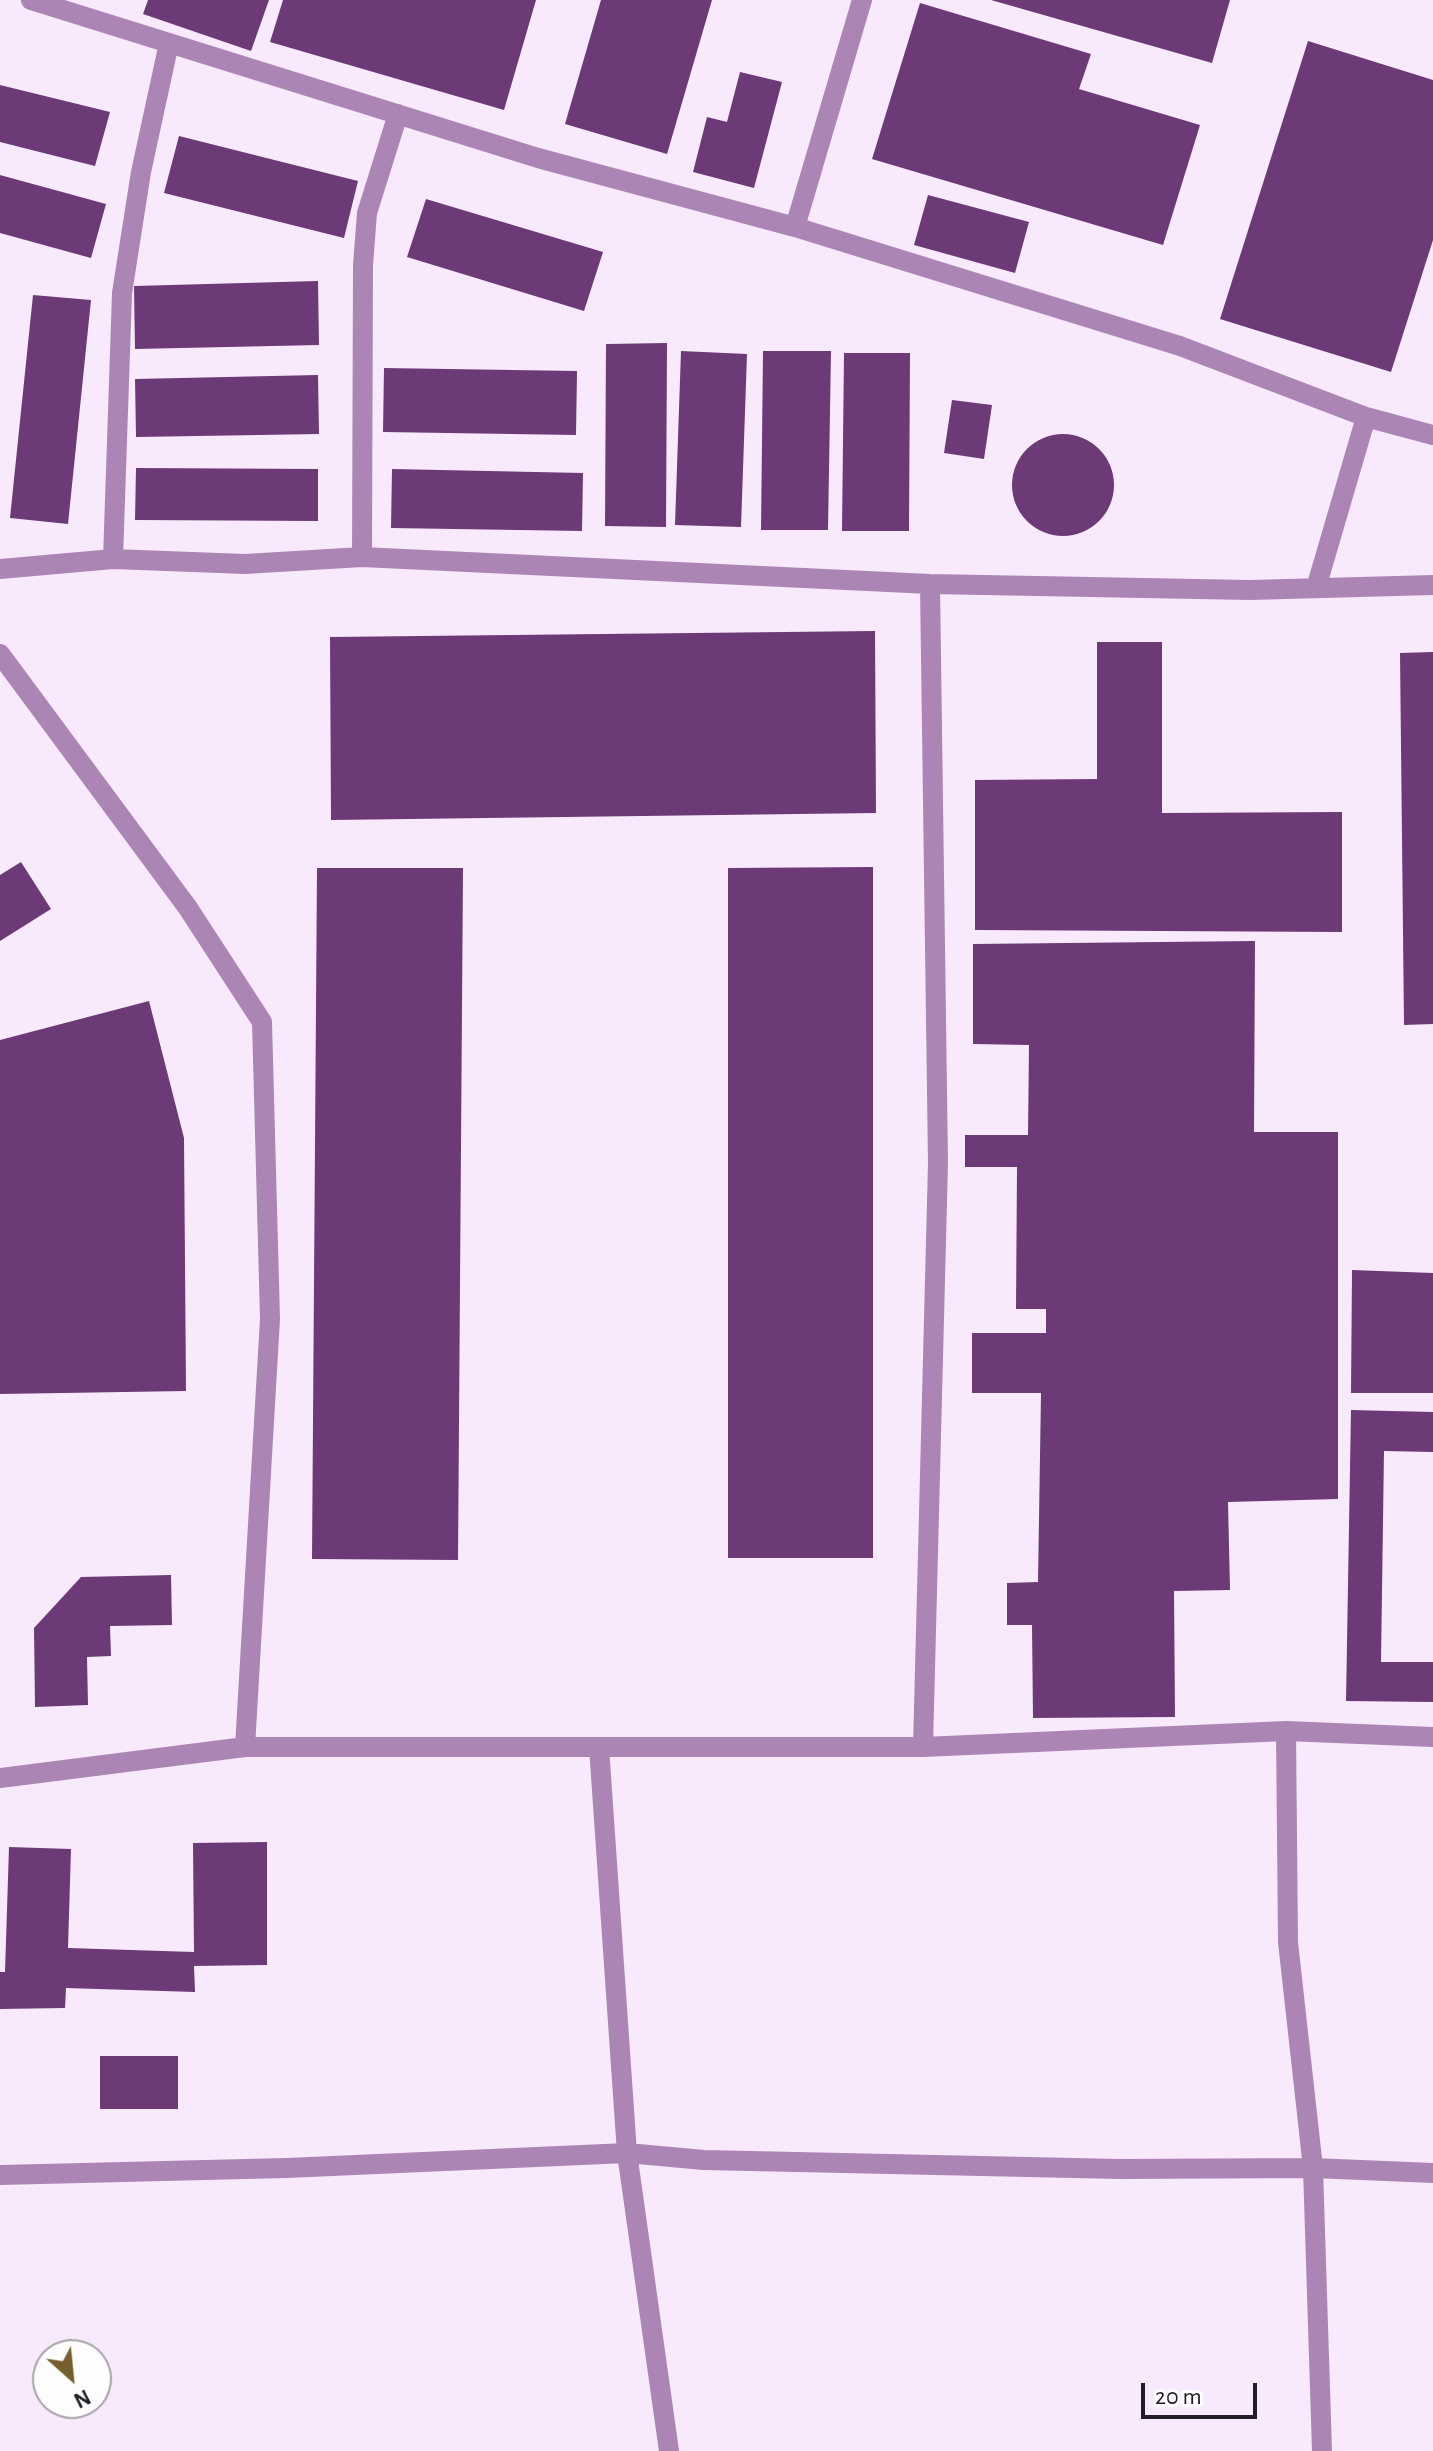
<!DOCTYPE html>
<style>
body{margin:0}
#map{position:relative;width:1433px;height:2451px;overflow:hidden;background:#f8eafc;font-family:"Alegreya Sans",sans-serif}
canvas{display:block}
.north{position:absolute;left:32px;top:2339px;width:80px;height:80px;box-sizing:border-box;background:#fdfdfd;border:2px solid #a6a3a7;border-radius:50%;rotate:153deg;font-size:22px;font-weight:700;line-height:32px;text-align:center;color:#231b25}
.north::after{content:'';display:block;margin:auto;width:28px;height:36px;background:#73602e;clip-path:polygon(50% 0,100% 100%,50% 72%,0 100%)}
.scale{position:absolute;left:1141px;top:2383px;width:116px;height:36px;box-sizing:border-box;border:4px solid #231b25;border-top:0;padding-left:10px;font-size:24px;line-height:28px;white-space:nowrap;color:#231b25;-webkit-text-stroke:6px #fdfdfd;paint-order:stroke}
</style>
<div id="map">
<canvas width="1433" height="2451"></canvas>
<div class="north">N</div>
<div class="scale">20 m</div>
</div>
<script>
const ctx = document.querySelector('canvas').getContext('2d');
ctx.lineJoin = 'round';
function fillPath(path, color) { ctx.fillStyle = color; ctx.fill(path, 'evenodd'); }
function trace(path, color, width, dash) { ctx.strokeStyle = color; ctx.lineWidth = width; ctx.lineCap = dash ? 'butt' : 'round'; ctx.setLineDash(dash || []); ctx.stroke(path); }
const building = new Path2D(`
 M148,0H269L251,51L143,14Z
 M283,0H536L504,110L270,42Z
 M601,0H712L667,154L565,124Z
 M991,0H1230L1212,63Z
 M920,3L1091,54L1079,89L1200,125L1163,245L872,159Z
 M1308,41L1433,80V240L1391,372L1220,319Z
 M740,72L782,82L754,188L693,172L707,117L727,122Z
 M0,85L110,112L95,166L0,142Z
 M179,136L358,181L344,238L164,193Z
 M0,175L106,204L91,258L0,233Z
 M928,195L1029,222L1015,273L914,245Z
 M426,199L603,252L584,311L407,257Z
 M318,281L319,345L135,349L134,286Z
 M33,295L91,300L68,524L10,518Z
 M667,343L666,527L605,526L606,344Z
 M681,351L747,354L741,527L675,525Z
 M763,351H831L828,530H761Z
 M844,353H910L909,531H842Z
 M384,368L577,371L576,435L383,432Z
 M318,375L319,434L136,437L135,379Z
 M952,400L992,405L984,459L944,453Z
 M1012 485a51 51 0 1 1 102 0a51 51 0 1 1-102 0Z
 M136,468L318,469V521L135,520Z
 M392,469L583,473L582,531L391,528Z
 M875,631L876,813L331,820L330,637Z
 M1097,642H1162V813L1342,812V932L975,930V780L1097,779Z
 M1433,652V1024L1404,1025L1400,653Z
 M21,862L51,909L0,941V875Z
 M873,867V1558H728V868Z
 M317,868H463L458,1560L312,1559Z
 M1255,941L1254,1132H1338V1499L1228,1502L1230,1590L1174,1591L1175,1717L1033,1718L1032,1625H1007V1583L1038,1582L1041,1393H972V1333H1046V1309H1016L1017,1167H965V1135H1028L1029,1045L973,1044V944Z
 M149,1001L184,1138L186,1391L0,1394V1040Z
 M1352,1270L1433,1273V1393H1351Z
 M1351,1410L1433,1412V1452L1384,1451L1381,1662H1433V1702L1346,1701Z
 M171,1575L172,1625L110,1626L111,1656L87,1657L88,1705L35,1707L34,1628L81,1577Z
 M267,1842V1965L194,1966L195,1992L66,1988L65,2008L0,2009V1972H5L9,1847L71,1849L68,1948L194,1952L193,1843Z
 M100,2056H178V2109H100Z`);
const minor = new Path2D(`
 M31,0L538,158L795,227L1180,346L1366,417L1433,435
 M795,227L862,0
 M362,557L363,265L367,213L398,114
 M113,559L122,293L141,172L169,43
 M0,569L113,559L245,564L362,557L930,584L1250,590L1433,585
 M1316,588L1366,417
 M0,654L188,908L262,1022L270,1319L245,1747
 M1286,1731L1288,1942L1313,2168L1322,2451
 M599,1747L627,2153L669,2451
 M923,1747L938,1163L930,584
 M0,1778L245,1747H923L1286,1731L1433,1737
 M0,2175L287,2168L627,2153L704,2160L1120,2169L1313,2168L1433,2173`);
fillPath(building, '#6b3a77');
trace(minor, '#ab86b4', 20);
</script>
